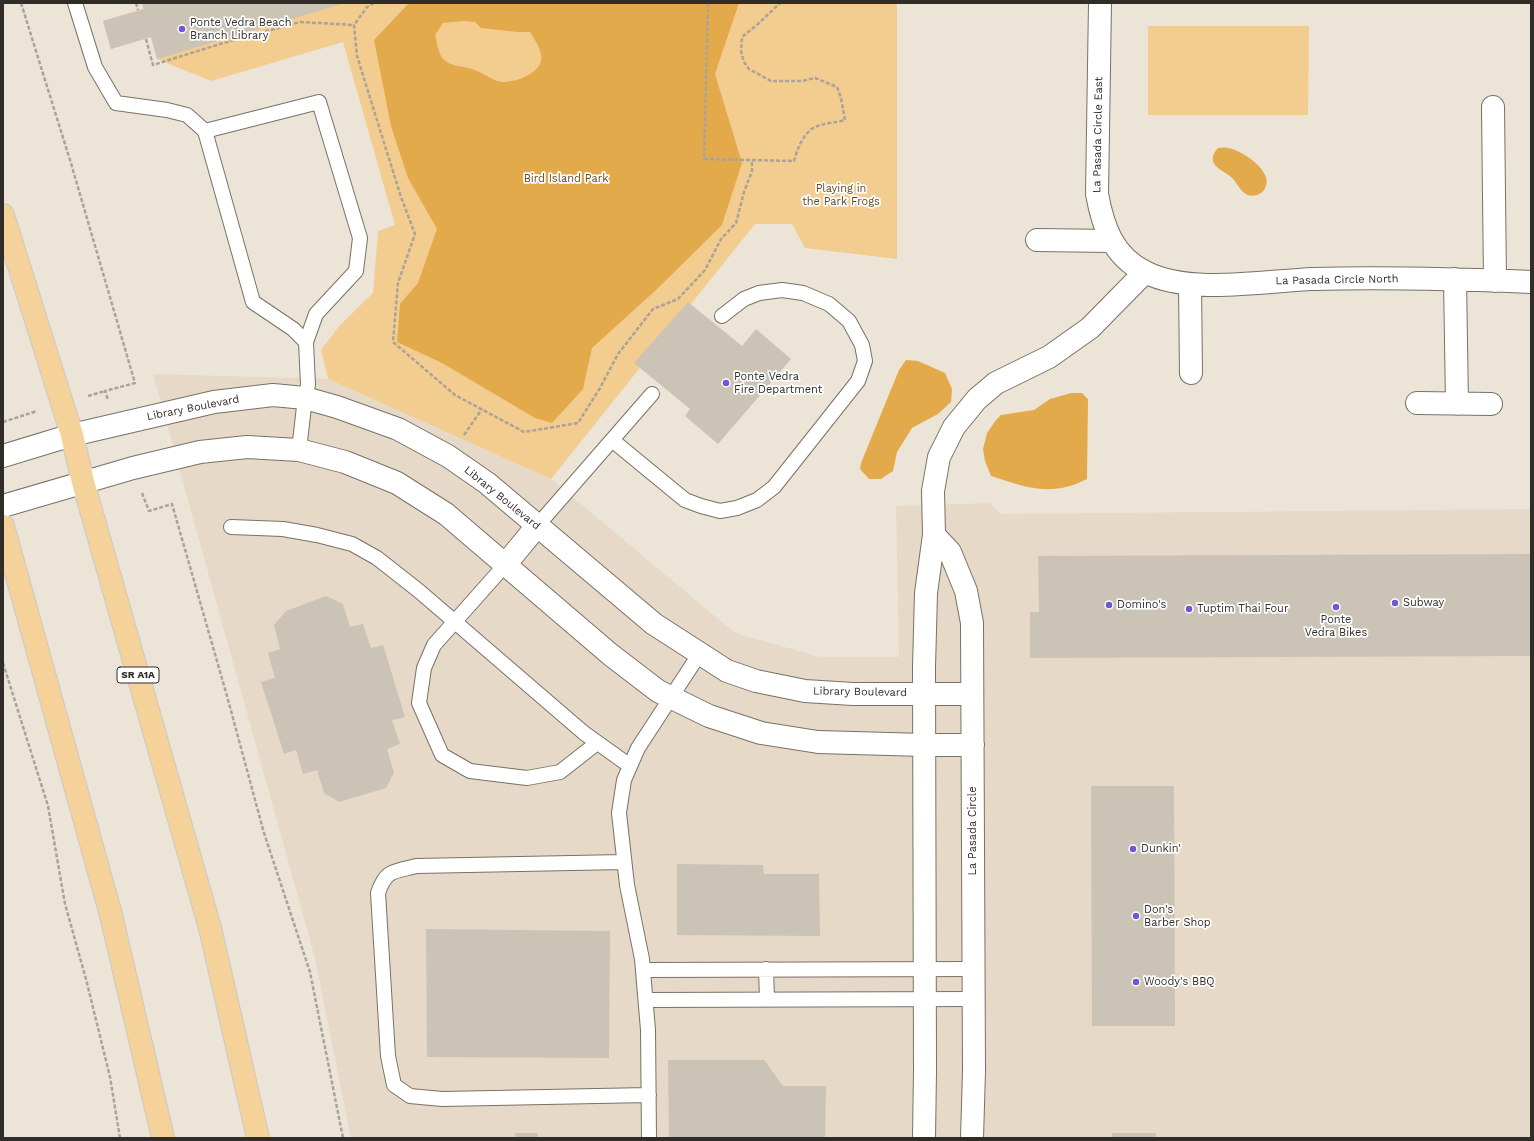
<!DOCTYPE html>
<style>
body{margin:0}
#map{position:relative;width:1534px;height:1141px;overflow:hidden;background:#ede4d8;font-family:"Work Sans",sans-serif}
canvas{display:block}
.frame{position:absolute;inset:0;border:4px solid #302d28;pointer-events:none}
</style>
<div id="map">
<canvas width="1534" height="1141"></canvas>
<div class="frame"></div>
</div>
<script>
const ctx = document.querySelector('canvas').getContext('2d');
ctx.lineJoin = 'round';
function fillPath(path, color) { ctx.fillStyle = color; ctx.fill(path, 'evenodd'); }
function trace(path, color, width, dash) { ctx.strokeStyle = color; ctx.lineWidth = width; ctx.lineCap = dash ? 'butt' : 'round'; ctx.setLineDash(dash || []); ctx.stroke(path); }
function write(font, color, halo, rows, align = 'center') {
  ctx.font = font + ' "Work Sans",sans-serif'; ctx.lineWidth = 3.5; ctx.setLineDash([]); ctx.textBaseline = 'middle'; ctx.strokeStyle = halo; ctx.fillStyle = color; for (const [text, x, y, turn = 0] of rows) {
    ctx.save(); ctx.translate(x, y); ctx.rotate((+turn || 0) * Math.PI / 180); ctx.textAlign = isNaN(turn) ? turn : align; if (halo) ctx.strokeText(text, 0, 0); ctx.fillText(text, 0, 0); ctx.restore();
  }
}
const built = new Path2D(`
 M153,374L328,379L551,479L735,633L820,657H899L896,506L990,503L1000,514L1531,509V1138H351L315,958Z`);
const green = new Path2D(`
 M142,3H897V259L805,248L792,224H755L551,479L328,379L321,350L340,325L373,293L378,231L395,225L343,42L211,81L157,59L151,37L111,49L103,21L143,9Z
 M1148,26H1309L1308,115H1148Z`);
const water = new Path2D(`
 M409,3H739L715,74L742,163L722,225L656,290L592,348L583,389L552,423L535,418L442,363L397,342L400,304L418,283L437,229L408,178L391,126L374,40ZM464,21L475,22L481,28L517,32H530C534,38 539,46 541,54C545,72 517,82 503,82C494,82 484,73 475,70C465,66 451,67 443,59C438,53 437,42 435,35L443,23Z
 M1218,148C1221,148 1225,147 1228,148C1242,150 1277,173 1264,190C1262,193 1259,194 1257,195C1242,199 1240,185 1231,177C1221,169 1204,164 1218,148Z
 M906,360L918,361L945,373L952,389L951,402L938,414L912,428L897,452L893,471L881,479H869L860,469L861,463L899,370Z
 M1071,393H1082L1088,399L1087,479C1052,497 1027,488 991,476L985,461L983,449L987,433L996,420L1001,415L1034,410L1050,399Z`);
const building = new Path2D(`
 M142,3H345L157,59L151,37L111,49L103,21L144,9Z
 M688,302L742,346L756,329L791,359L718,444L685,416L690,409L634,363Z
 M1531,554V656L1030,658V612H1039L1038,556Z
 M326,596L343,604L350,627L363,624L371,648L383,645L405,717L392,720L400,744L387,749L394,773L386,788L339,802L324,793L317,770L303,774L296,750L284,754L261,682L275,678L268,653L280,649L274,625L286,611Z
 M1091,786H1174L1175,1026H1092Z
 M677,864L763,865L764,874H819L820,936L677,935Z
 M426,929L610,931L609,1058L427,1057Z
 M668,1060H764L783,1086H826L825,1138H669Z
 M515,1133H538V1138H515Z
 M1112,1133H1156V1138H1112Z`);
const path = new Path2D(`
 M21,3L70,160L135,383L105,391L108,400
 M136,3L138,10
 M374,3L367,7L354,25L357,56L401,197L415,234L398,283L393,342L455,395L524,432L578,423L600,388L618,354L653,309L678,299L705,270L721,239L736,223L744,192L752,171V160
 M708,3L704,159L794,161C797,150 803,133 815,127C823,123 836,123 845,120L841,98L837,87L815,78L802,81H771L749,69L744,62L741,51L742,37L758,24L780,3
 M146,39L153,65L220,44L300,22L354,25
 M88,396L105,391
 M3,422L37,411
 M464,435L482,409
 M142,493L149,511L172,504L227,696L264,833L310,972L343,1138
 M3,663L48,806L65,904L86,979L110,1077L120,1138`);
const service = new Path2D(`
 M75,3L95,67L116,103L167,110L187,115L205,131
 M612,440L685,500L701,506L720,511L737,508L757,500L774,487L858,381L865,361L862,345L849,321L829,304L803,293L782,290L759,293L744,299L722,316
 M299,450L305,398L308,385L306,342L316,314L356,271L360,238L319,102L205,131L253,302L293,329L306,342
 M537,526L652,394
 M231,527L283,529L317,535L352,544L377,558L419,591L584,733L630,766
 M505,565L434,645L424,668L419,703L442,755L470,771L527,778L560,772L597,743
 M624,862L416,866C394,872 386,869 378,893L388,1056L394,1085L410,1096L442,1099L649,1095
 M766,969L767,999
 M643,970L973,969
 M646,1000L974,999
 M649,1138L648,1030L642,959L627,885L619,813L624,780L638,748L700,653`);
const minor = new Path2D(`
 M1100,3L1097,194C1103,227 1113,256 1145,272C1190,295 1264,281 1313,279C1386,277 1458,279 1531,282
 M1493,107L1495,281
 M1037,240L1111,241
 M1455,279L1457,404
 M1190,284L1191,373
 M1417,403L1491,404
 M3,456L72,435L214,402L273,395L305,398L337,407L398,429L448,456L487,483L654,624L727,671L756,681L805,691L853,694H972
 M3,506L133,468L200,452L247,447L299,450L345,462L397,483L446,514L611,655L658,691L709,716L761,733L818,742L924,745H973
 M934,535L950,552L966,591L972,623L974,1071L972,1138
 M505,565L537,526
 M924,1138L925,1071L924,667L926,593L934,535L933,491L939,457L954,427L977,399L996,383L1049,357L1090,328L1145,272`);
const primary = new Path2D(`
 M3,215L72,435L83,482L210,928L258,1138
 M3,526L111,915L163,1138`);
const markers = [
 [182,29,4,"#6f58d2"],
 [726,383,4,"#6f58d2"],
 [1395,603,4,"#6f58d2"],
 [1109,605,4,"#6f58d2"],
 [1336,607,4,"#6f58d2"],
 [1189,609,4,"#6f58d2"],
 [1133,849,4,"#6f58d2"],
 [1136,916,4,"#6f58d2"],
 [1136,982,4,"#6f58d2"]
];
const shields = [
 [138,675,42]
];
const shieldNames = [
 ["SR A1A",138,675]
];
const poiNames = [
 ["Ponte Vedra Beach",190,23],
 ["Branch Library",190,36],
 ["Ponte Vedra",734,377],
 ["Fire Department",734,390],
 ["Subway",1403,603],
 ["Domino's",1117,605],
 ["Tuptim Thai Four",1197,609],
 ["Ponte",1336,620,"center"],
 ["Vedra Bikes",1336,633,"center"],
 ["Dunkin'",1141,849],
 ["Don's",1144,910],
 ["Barber Shop",1144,923],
 ["Woody's BBQ",1144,982]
];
const streetNames = [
 ["La Pasada Circle East",1098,135,-89],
 ["La Pasada Circle North",1337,280,-1],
 ["Library Boulevard",193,408,-11],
 ["Library Boulevard",502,498,39],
 ["Library Boulevard",860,692,1],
 ["La Pasada Circle",973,831,-90]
];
const parkNames = [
 ["Bird Island Park",566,179],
 ["Playing in",841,189],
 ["the Park Frogs",841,202]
];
fillPath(built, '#e6d9c7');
fillPath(green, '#f3cc90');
fillPath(water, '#e3aa4b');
fillPath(building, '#cbc3b6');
trace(service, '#797166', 16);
trace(minor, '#797166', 24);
trace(primary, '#c9c8c7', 24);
trace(path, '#a9a399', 2.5, [4, 2]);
trace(service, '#fff', 14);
trace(minor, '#fff', 22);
trace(primary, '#f4d29a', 22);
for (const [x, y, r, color] of markers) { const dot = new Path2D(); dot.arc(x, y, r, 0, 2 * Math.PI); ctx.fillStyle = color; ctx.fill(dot); trace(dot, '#fff', 1.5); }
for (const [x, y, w] of shields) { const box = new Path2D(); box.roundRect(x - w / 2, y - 8, w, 16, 3); ctx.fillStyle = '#fff'; ctx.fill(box); trace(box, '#302d28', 1); }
write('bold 10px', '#302d28', null, shieldNames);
write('11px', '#302d28', '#fff', poiNames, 'left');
write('11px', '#302d28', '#fff', streetNames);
write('11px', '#624a23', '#fff', parkNames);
</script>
